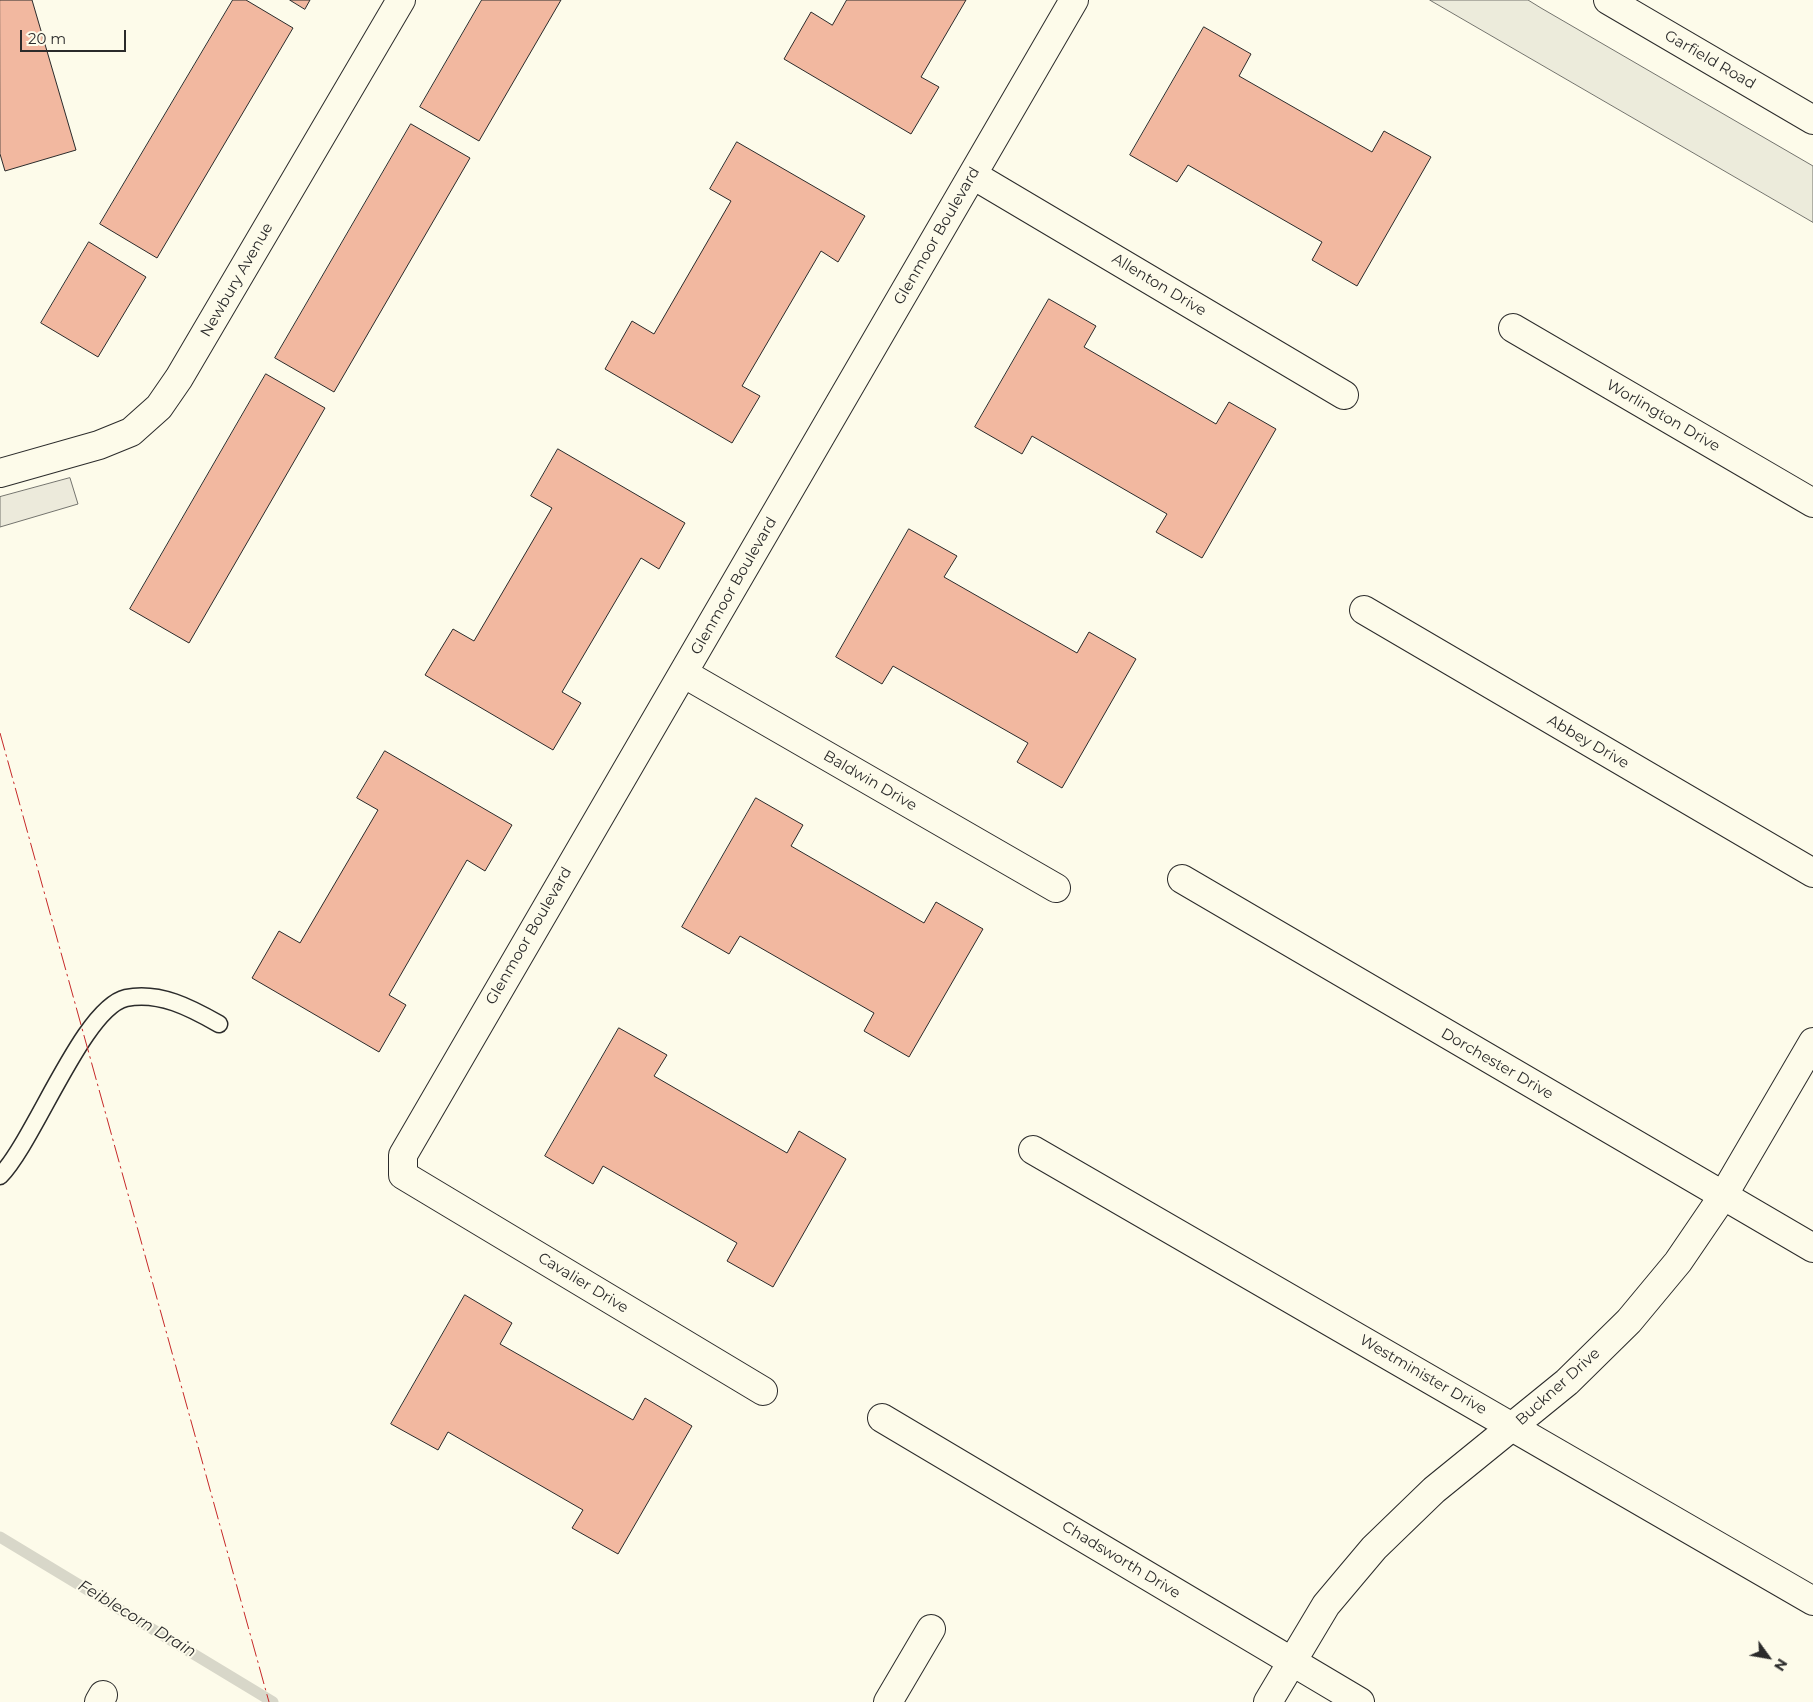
<!DOCTYPE html>
<style>
body{margin:0}
#map{position:relative;width:1813px;height:1702px;overflow:hidden;background:#fdfbea;font-family:Montserrat,sans-serif}
canvas{display:block}
.north{position:absolute;left:1743px;top:1632px;width:50px;height:50px;-webkit-text-stroke:4px #fdfbea;paint-order:stroke;rotate:122deg;font-size:14px;font-weight:700;line-height:20px;text-align:center;color:#2b2b2b}
.north::after{content:'';display:block;margin:auto;width:18px;height:22px;background:#2b2b2b;clip-path:polygon(50% 0,100% 100%,50% 72%,0 100%)}
.scale{position:absolute;left:20px;top:30px;width:106px;height:22px;box-sizing:border-box;border:2px solid #2b2b2b;border-top:0;padding-left:6px;font-size:15px;line-height:18px;white-space:nowrap;color:#2b2b2b;-webkit-text-stroke:4px #fdfbea;paint-order:stroke}
</style>
<div id="map">
<canvas width="1813" height="1702"></canvas>
<div class="north">N</div>
<div class="scale">20 m</div>
</div>
<script>
const ctx = document.querySelector('canvas').getContext('2d');
ctx.lineJoin = 'round';
function fillPath(path, color) { ctx.fillStyle = color; ctx.fill(path, 'evenodd'); }
function trace(path, color, width, dash) { ctx.strokeStyle = color; ctx.lineWidth = width; ctx.lineCap = dash ? 'butt' : 'round'; ctx.setLineDash(dash || []); ctx.stroke(path); }
function write(font, color, halo, rows, align = 'center') {
  ctx.font = font + ' Montserrat,sans-serif'; ctx.lineWidth = 4; ctx.setLineDash([]); ctx.textBaseline = 'middle'; ctx.strokeStyle = halo; ctx.fillStyle = color; for (const [text, x, y, turn = 0] of rows) {
    ctx.save(); ctx.translate(x, y); ctx.rotate((+turn || 0) * Math.PI / 180); ctx.textAlign = isNaN(turn) ? turn : align; if (halo) ctx.strokeText(text, 0, 0); ctx.fillText(text, 0, 0); ctx.restore();
  }
}
const green = new Path2D(`
 M1430,0H1528L1541,8L1813,166V222Z`);
const parking = new Path2D(`
 M70,478L78,504L0,527V497Z`);
const stream = new Path2D(`
 M0,1537L273,1702`);
const building = new Path2D(`
 M0,0H32L76,150L5,171L0,154Z
 M233,0H246L293,28L157,258L100,224Z
 M290,0H310L305,9Z
 M482,0H561L479,141L420,107Z
 M847,0H966L921,77L939,87L911,134L784,59L811,12L832,25Z
 M1204,27L1251,54L1239,76L1372,152L1384,131L1431,157L1357,286L1312,260L1322,242L1188,165L1177,182L1130,155Z
 M411,124L470,158L334,392L275,358Z
 M737,142L865,216L838,262L821,251L742,386L760,396L732,443L605,369L632,321L654,334L731,201L710,189Z
 M89,242L146,277L98,357L41,323Z
 M1049,299L1096,326L1084,347L1216,424L1229,402L1276,429L1202,558L1156,532L1167,514L1032,436L1022,454L975,427Z
 M266,374L325,408L189,643L130,609Z
 M558,449L685,523L659,569L641,558L562,692L581,703L553,750L425,675L453,629L474,641L552,508L531,496Z
 M909,529L957,556L944,577L1077,653L1089,632L1136,659L1062,788L1017,762L1028,743L893,666L882,684L836,657Z
 M385,751L512,825L485,871L467,860L389,995L406,1005L379,1052L252,978L279,931L300,943L378,810L357,798Z
 M756,798L803,825L791,846L924,923L936,902L983,929L909,1057L864,1031L874,1013L740,936L729,954L682,927Z
 M619,1028L667,1055L654,1076L787,1153L799,1131L846,1159L773,1287L727,1261L737,1243L603,1166L593,1184L545,1156Z
 M465,1295L512,1323L500,1344L633,1420L645,1398L692,1426L618,1554L572,1528L583,1510L448,1432L438,1450L391,1424Z`);
const lane = new Path2D(`
 M0,1176C35,1140 83,1008 126,998C159,991 191,1008 219,1024`);
const street = new Path2D(`
 M973,175L1344,395
 M1513,328L1813,503
 M0,473L99,445L131,432L159,407L179,378L401,0
 M1364,610L1813,873
 M683,673L1056,888
 M1182,879L1813,1248
 M1033,1150L1813,1601
 M763,1391L403,1175V1155L1074,0
 M882,1418L1360,1702
 M99,1702L103,1695
 M888,1702L931,1629
 M1268,1702L1326,1605L1374,1548L1434,1490L1567,1382L1629,1321L1678,1262L1723,1196L1813,1042`);
const secondary = new Path2D(`
 M1608,0L1813,120`);
const power = new Path2D(`
 M0,733L269,1702`);
const streetNames = [
 ["Garfield Road",1710,60,30],
 ["Glenmoor Boulevard",937,236,-60],
 ["Newbury Avenue",237,280,-60],
 ["Allenton Drive",1159,285,31],
 ["Worlington Drive",1663,416,30],
 ["Glenmoor Boulevard",734,586,-60],
 ["Abbey Drive",1588,742,30],
 ["Baldwin Drive",870,781,30],
 ["Glenmoor Boulevard",529,936,-60],
 ["Dorchester Drive",1497,1064,30],
 ["Cavalier Drive",583,1283,31],
 ["Westminister Drive",1423,1375,30],
 ["Buckner Drive",1558,1387,-42],
 ["Chadsworth Drive",1121,1560,31]
];
const waterNames = [
 ["Feiblecorn Drain",137,1619,31]
];
fillPath(green, '#ecebdb');
trace(green, '#74746e', 1);
fillPath(parking, '#eceadb');
trace(parking, '#74746e', 1);
trace(stream, '#d8d7c9', 11);
fillPath(building, '#f2b8a0');
trace(building, '#2b2b2b', 1);
trace(lane, '#2b2b2b', 19);
trace(street, '#2b2b2b', 30);
trace(secondary, '#2b2b2b', 30);
trace(lane, '#fdfbea', 16);
trace(street, '#fdfbea', 28);
trace(secondary, '#fdfbea', 28);
trace(power, '#c62828', 1, [18, 4, 2.5, 4]);
write('15px', '#2b2b2b', '#fdfbea', streetNames);
write('italic 16px', '#2b2b2b', '#fdfbea', waterNames);
</script>
